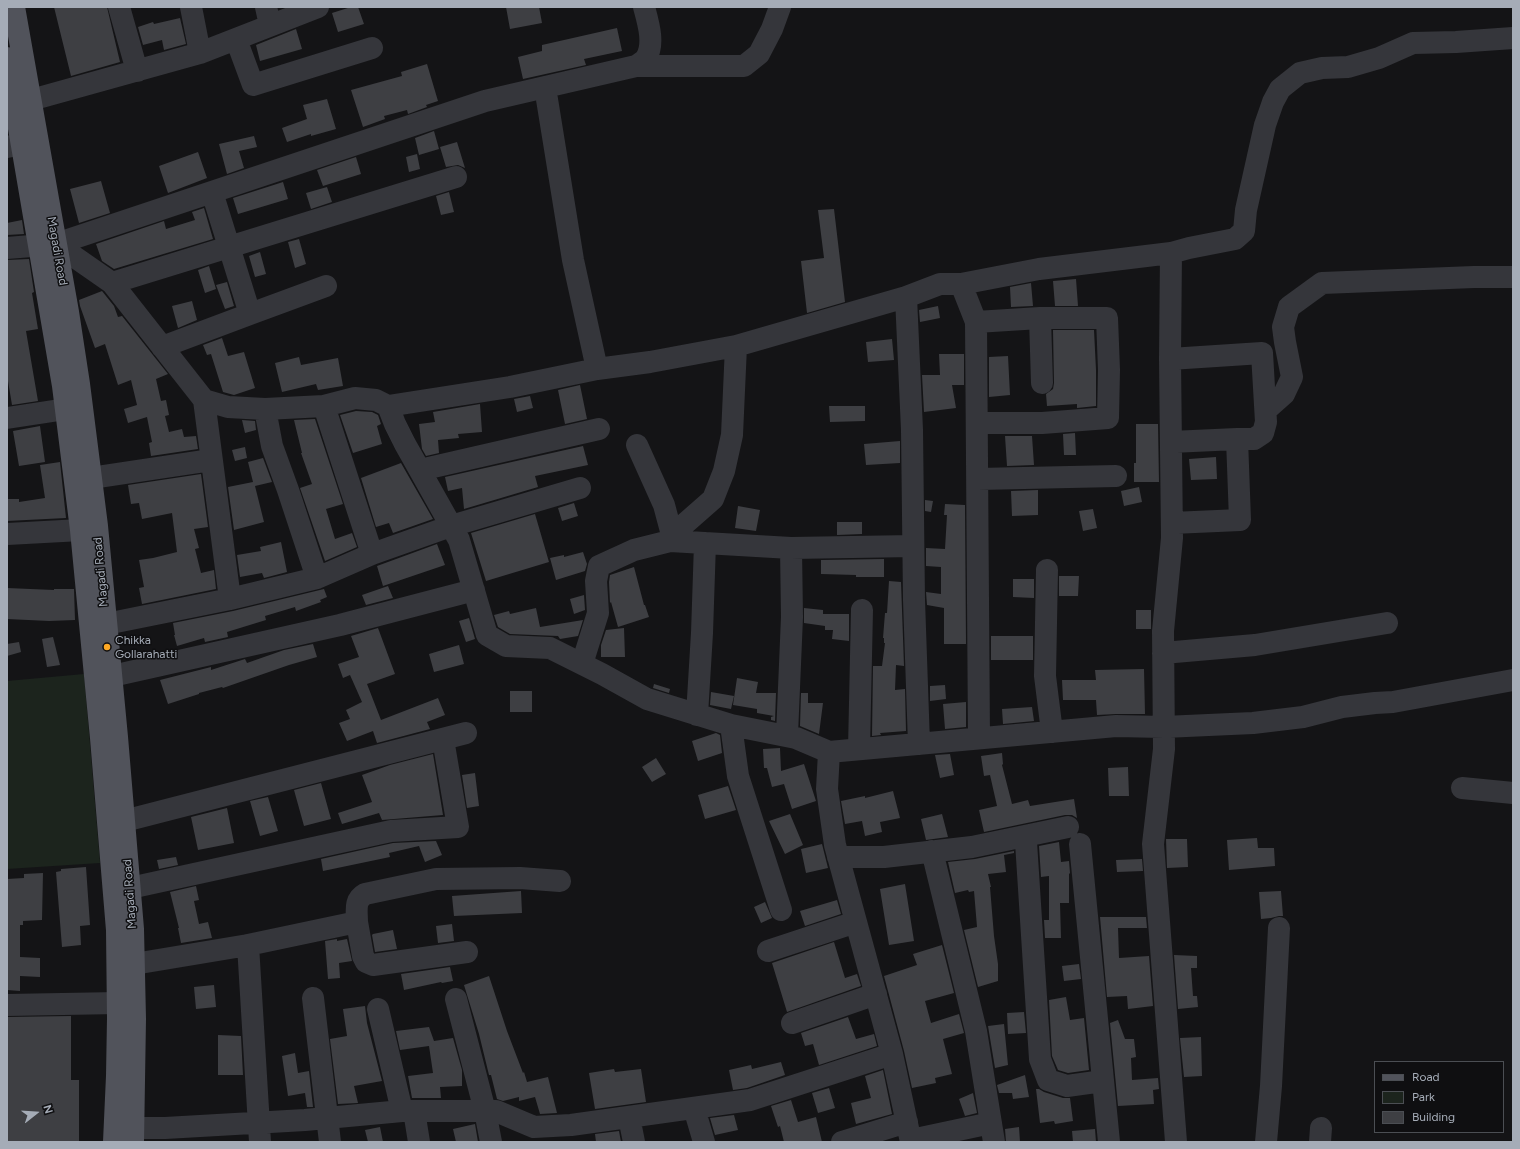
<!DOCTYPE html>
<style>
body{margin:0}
#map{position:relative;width:1520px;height:1149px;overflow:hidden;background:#141416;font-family:Figtree,sans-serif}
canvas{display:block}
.frame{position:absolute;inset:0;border:8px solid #a5acb7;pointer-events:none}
.legend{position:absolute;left:1374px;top:1061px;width:130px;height:72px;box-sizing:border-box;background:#0f0f11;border:1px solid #4b4e53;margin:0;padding:5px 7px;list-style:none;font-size:12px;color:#a5acb7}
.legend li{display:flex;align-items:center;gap:8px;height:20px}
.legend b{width:20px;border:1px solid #4b4e53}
.north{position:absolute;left:16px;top:1093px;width:40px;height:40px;-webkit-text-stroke:3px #0f0f11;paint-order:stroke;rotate:73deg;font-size:11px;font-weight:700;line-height:16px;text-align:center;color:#a5acb7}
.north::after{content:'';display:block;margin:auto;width:14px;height:18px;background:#a5acb7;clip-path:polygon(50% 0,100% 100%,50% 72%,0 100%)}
</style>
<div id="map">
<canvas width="1520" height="1149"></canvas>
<div class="frame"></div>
<ul class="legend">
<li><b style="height:5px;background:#51535b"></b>Road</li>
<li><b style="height:11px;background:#1c241d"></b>Park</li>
<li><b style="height:11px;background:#3e3f43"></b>Building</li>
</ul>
<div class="north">N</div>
</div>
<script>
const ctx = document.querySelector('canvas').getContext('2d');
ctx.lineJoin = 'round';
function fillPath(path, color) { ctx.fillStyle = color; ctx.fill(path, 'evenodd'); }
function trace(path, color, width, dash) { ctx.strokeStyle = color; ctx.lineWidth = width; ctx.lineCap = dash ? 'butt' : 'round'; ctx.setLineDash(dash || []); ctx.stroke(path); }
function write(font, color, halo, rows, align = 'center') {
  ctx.font = font + ' Figtree,sans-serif'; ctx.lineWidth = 3; ctx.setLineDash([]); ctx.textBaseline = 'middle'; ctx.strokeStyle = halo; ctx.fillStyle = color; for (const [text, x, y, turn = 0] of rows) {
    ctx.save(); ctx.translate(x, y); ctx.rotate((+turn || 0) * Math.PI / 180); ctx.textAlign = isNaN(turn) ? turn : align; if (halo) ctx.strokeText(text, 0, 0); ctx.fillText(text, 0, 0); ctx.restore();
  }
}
const green = new Path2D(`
 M84,674L100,863L7,869V681Z`);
const building = new Path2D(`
 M54,7H107L120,62L71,76Z
 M351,7H358L364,24L338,32L332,13Z
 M506,7H539L542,23L510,29Z
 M180,18L186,44L164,50L162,40L143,45L138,27L153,22L154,24Z
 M617,28L622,51L584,59L586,65L523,79L518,57L542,51V45Z
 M296,29L302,49L260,61L256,45Z
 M427,64L438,101L426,105L427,107L408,114L407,110L384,116L385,119L363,127L351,90L402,76L401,72Z
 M327,99L336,129L311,136V134L287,142L282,128L307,119L303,105Z
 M434,131L439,149L419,155L415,138Z
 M254,136L257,147L239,151L244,168L227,174L219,144Z
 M457,142L465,168L458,165L446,167L440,147Z
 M198,152L207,178L168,193L159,166Z
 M417,154L420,169L409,172L406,157Z
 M356,157L361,174L323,186L317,170Z
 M101,181L110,213L79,223L70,189Z
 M283,182L288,199L238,214L233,198Z
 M327,187L332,202L311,209L306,193Z
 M449,192L454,212L441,215L436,196Z
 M204,208L213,239L114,269L102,261L96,244L164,221L166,229L195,220L192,212Z
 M834,209L845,302L807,313L801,261L824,258L818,210Z
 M22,220L24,234L7,235V223Z
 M299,239L306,264L295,268L288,242Z
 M260,252L266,274L255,277L249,256Z
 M29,259L34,292L32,293L38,329L26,331L38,401L12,405L7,375V260Z
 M209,266L216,289L205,293L198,270Z
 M1076,279L1078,306H1055L1053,281Z
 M227,282L234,306L225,309L216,285Z
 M1031,283L1033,306L1011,307L1010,287Z
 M102,291L114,306L118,317L122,316L168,374L156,379L161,401L166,400L169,415L165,416L169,432L182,429L184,437L196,436L198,449L151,456L149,443L152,442L147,417L128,423L124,409L137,405L131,380L118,385L105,344L95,348L80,306L79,300Z
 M192,301L197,320L178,328L172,306Z
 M938,306L940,318L920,322L919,310Z
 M1053,330H1094L1096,370V406L1077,408V404L1047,406L1046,394L1053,389L1054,383Z
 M222,338L228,356L244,352L255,388L234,395L223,392L211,354L207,355L203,345Z
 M892,339L894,360L868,362L866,342Z
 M939,354H964V385H952L956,408L924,412L922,375H940Z
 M1008,356L1010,395L989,397V357Z
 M299,357L301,365L338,358L343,386L318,390L316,384L282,392L275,363Z
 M580,385L587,419L565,424L558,390Z
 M530,396L533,408L517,412L514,399Z
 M480,404L482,432L458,434L459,438L438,440L439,453L426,456L422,449L419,424L435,422L433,412Z
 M829,406H865V421L830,422Z
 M356,411L372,412L378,415L381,424L377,426L382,444L353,453L340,415Z
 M315,419L343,504L326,509L335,539L352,533L357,547L325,561L300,488L312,484L301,453H302L294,420Z
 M242,420L255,421L256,430L245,433Z
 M1136,424H1158L1159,482H1134V463H1136Z
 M40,426L45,462L19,466L13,431Z
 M1075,433L1076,455H1064L1063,434Z
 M1005,436H1032L1034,465L1007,466Z
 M900,441V463L866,465L864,444Z
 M583,446L588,465L535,476L538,487L464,509L462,488L448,491L445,477Z
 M245,447L247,458L235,461L232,450Z
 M1216,457L1217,479L1191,480L1189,459Z
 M263,458L272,482L255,486L264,522L234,530L228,487L253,482L248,462Z
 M60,462L66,518L7,521V499H19V502L45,498L40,465Z
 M401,463L433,519L393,533L389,523L376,527L361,478Z
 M201,474L208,527L194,529L199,548L195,549L201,573L214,570L216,589L142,604L139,588L144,587L139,560L153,558L177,552L172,513L142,519L139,503L131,504L128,485Z
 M1139,487L1142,502L1124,506L1121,491Z
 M1038,490V515L1012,516L1011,491Z
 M925,500L933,501L931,512L925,511Z
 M574,503L578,516L562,521L558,508Z
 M945,504L965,505L966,644H944V608L927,605L926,592L941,594V567L926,566V548L945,549L947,515H944Z
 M738,506L760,510L756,531L735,528Z
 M1093,509L1097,528L1083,531L1079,511Z
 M535,514L549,562L486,581L471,533Z
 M837,522H862V534L837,535Z
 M281,542L287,572L264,578L262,573L240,577L237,555L261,551L260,547Z
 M437,544L445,565L383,586L377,566Z
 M583,552L587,564L585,571L556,580L550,558L564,555V557Z
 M884,559V577H856V575L821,574V560Z
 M634,567L644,605H645L649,617L618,627L611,602L610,603L609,582L610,575Z
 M1059,576H1079L1078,596H1059Z
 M1013,579H1034V598L1013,597Z
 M889,581L901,582L904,666L896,665L895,690L905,689L906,731L880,733L881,735L872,736L873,666H882L885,643H884V638H883L885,613H887Z
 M388,586L393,598L366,605L362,595Z
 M7,588L54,590V589H74L75,620L49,621L7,619Z
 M324,589L327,597L320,600L321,602L296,611L295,607L265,616L266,620L227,632L228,637L205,642L204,638L177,646L174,635H175L173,623L233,611Z
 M584,595L585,610L574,614L570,599Z
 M536,608L540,627L583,620L578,636L560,639L558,636L510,634L498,627L494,615L509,611L510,614Z
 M804,608L823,610V614H849V641L832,639L833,630H825V626L804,623Z
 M1136,610H1151V629H1136Z
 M469,618L475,639L466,642L459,621Z
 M378,628L395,674L367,684L381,720L438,698L445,715L427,722L430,729L377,743L373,731L347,741L339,723L350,719L346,710L362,702L350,675L343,678L338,664L359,657L351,636Z
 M624,628L625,657H601V645L606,630Z
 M991,636H1033V660H991Z
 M53,637L60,665L47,667L42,639Z
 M19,642L21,652L7,656V644Z
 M313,644L317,657L289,665L223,688L222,687L199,693V694L168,704L160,680L211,667V670L245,659L247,663L284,650Z
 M459,645L464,664L434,672L429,654Z
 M1144,669L1145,714H1116L1097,715L1096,700H1063L1062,680H1096L1095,670Z
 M737,678L758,682L756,693H776L775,721L771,720V717L774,716L757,713V709L733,705Z
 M654,684L670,689L669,693L653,688Z
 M945,685L946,699L930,701V686Z
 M510,691H532V712H510Z
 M711,692L734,696L731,709L710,705Z
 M801,693H808V703H823L819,734L800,726Z
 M966,702V727L945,729L943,704Z
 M1032,707L1034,721L1003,724L1002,709Z
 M716,733L720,735L722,753L698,761L692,741Z
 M780,748L781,771L804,764L816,801L792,809L784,784L772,787L767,768H764L763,749Z
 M1002,753L1003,764L1002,765L1012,804L1028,800L1030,806L1074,799L1077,818L1072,815H1065L984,832L979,810L997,806L990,775L984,776L981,756Z
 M433,754L443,815L382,820L379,813L342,824L338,813L372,802L362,775L390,765Z
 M950,754L954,775L940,778L935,755Z
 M656,758L666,774L652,782L642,767Z
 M1128,767L1129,796H1109L1108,768Z
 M475,773L479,806L467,808L462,775Z
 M321,783L331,819L304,826L294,790Z
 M728,786L736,810L705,819L698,795Z
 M893,791L900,818L880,822L882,832L865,836L862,821L845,824L841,801L865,796V798Z
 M268,797L278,831L260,836L250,801Z
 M227,808L234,843L198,850L191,817Z
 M790,814L803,845L785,854L769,821Z
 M942,814L948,837L926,840L921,819Z
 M1257,838L1258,848H1274L1275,866L1229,870L1227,840Z
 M1166,839H1187L1188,867L1167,868Z
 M436,841L442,855L425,862L419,846L389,853L390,857L323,871L321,859L393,843Z
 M1059,842L1061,862L1069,861L1070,873L1069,874V903H1060L1061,938H1045L1044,920H1049V876L1041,877L1039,846Z
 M822,844L828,868L806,873L801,849Z
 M1014,851V853L1004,855L1006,872L988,874L991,887H990L994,936L998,964V981L978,987L964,930L977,927L974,891L969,892L968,890L955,893L948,862L975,859Z
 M176,857L178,865L159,869L157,860Z
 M1142,859L1143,871L1117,872L1116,860Z
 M86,867L90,925L80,926L81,945L62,947L56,872L61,871V869Z
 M43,873L42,920L23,921V925H20V957L40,958V977L20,976V991L7,990V879L24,878V874Z
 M905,884L914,941L889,945L880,889Z
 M196,886L199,900L194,901L199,924L208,922L212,938L181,943L178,928H179L170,892Z
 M521,891L522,913L454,916L452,896Z
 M1281,891L1283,916H1279L1271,918L1261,919L1259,892Z
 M837,900L841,914L805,926L800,911Z
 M765,902L772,918L761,923L754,907Z
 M1100,917H1146L1147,928H1118L1119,958L1149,956L1153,1006L1128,1009L1127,996L1107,997Z
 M452,924L454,941L438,943L436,926Z
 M393,930L397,949L375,952L372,935L373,934Z
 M337,939V941L347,939L352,961L339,963L340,978L328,979L325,941Z
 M834,942L845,978L857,974L861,986L787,1012L772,963Z
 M942,945L954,993L925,1001L931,1023L959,1014L964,1033L943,1039L952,1074L935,1078L936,1083L912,1088L904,1051L884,976L917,965L913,954Z
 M1174,955L1197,956V968H1191L1193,996H1197L1198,1007L1178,1009Z
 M1079,964L1081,979L1064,981L1062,966Z
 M450,967L453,981L442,983L441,982L404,990L401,974Z
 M489,976L507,1031L523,1073L524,1072L527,1082L548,1077L557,1113L540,1114L535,1097L519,1101V1097L503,1101L497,1099L491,1075H489L479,1034L464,985Z
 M214,985L216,1007L196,1009L194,987Z
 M1066,997L1070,1020L1084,1018L1089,1070L1068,1073L1058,1070L1052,1056L1049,1000Z
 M365,1006L367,1023L382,1081L354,1086L358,1103L338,1104L330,1039L347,1036L343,1009Z
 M1024,1012L1026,1033L1008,1034L1007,1013Z
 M71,1016V1080H79V1142L7,1141V1017Z
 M848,1017L856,1039L874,1034L877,1046L819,1065L813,1044L805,1046L801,1033Z
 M1118,1020L1125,1039H1134L1136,1057L1131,1058L1132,1080L1158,1078L1159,1089L1153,1090L1154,1104L1118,1106L1110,1023Z
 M1004,1024L1008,1065L995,1068L988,1026Z
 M429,1027L434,1041L453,1038L462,1070V1086L440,1087L441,1098H412L408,1076L433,1073L429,1046L400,1050L396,1031Z
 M218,1035L241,1036L243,1075H218Z
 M1201,1037L1202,1076L1184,1077L1180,1038Z
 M295,1053L298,1073L309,1071L313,1107H307L305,1093L288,1096L282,1056Z
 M781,1062L785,1075L747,1088L733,1090L729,1070L751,1065L752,1069Z
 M614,1069L615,1072L641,1069L646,1102L595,1109L589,1073Z
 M883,1070L892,1114L856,1124L851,1103L871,1098L865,1076Z
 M1025,1075L1029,1097L1013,1099L1012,1093H999L997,1085Z
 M829,1088L835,1108L818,1113L812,1093Z
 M1036,1089H1039L1044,1092L1063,1098H1070L1073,1121L1055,1124L1054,1121L1040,1123Z
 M973,1093L977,1113L965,1116L959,1099Z
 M791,1100L798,1122L816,1117L822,1142H784L780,1126L778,1127L771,1106Z
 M734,1115L738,1130L715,1135L710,1118Z
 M475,1124L478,1142H456L453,1129Z
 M380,1127L383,1142H368L365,1130Z
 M1019,1127L1020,1142H1006L1005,1129Z
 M1095,1129L1096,1142H1073L1072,1131Z
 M619,1131L621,1142H596L595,1134Z`);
const minor = new Path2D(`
 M119,7L137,71
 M191,7L200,53
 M266,7L270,25
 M236,39L253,85L372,48
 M636,66C639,64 644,61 646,58C655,44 648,22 644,7
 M545,87L573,260L597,369
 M31,100L200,53L318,7
 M7,147L22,144
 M56,244L112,283L204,400L228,407L265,409L324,406L355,398L376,400L388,406L395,424L405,444L459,540L487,635L506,646L550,648L602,674L647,699L731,725L796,738L829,752L1116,726L1164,727L1253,723L1303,717L1342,707L1375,703L1393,702L1513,680
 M7,248L56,244L485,101L636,66H744L759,54L772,29L780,7
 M1171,253L1170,359L1172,538L1163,631L1164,749L1153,844L1176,1142
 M112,283L456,177
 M961,284L1039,269L1171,253L1189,248L1235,239L1244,231L1246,210L1265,125L1273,102L1280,89L1300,73L1322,68L1348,67L1379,58L1413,43L1456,42L1513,38
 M906,297L940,284H961L976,322L1040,318H1107L1109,370L1108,418L1042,423H977
 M250,314L326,286
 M1040,318L1042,383
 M976,322L979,738
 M162,347L250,314L212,192
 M1170,359L1262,353L1266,422L1263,433L1254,439H1237L1240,520L1172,523
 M204,400L230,599
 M324,406L372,554
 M388,406L510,387L597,369L650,362L736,346L906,297L912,430L914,600L919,744
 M265,409L272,446L288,490L317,578
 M1266,410L1284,394L1292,377L1285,342L1283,327L1289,307L1322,283L1474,277H1513
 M7,418L66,409
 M1171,442L1237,439
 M637,445L664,505L672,535
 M420,470L599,429
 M91,478L211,460
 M978,479L1116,476
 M7,534L81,530
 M670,541L672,535L713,499L724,471L732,435L736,346
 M791,548L913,546
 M1047,570L1045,676L1052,732
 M106,624L230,599L317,578L372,554L451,526L580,488
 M1163,653L1255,645L1387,623
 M582,664L598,613L596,581L599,566L634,550L670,541L791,548L792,617L787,735
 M112,676L340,625L474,590
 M697,715L702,633L705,543
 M731,725L738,776L781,910
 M859,749L862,610
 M829,752L827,789L835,845L892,1054L911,1142
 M1462,788L1513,793
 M124,821L466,733
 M1028,836L1026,842L1040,1059L1048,1080L1067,1086L1103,1081
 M1080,844L1109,1142
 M932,851L976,1031L994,1142
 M838,857H884L972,847L1068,827
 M130,888L391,831L458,827L443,739
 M357,922C357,911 354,900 365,894L436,879L520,878L560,881
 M248,945L260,1142
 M768,951L856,922
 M134,964L248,945L357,922L363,956L366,962L373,965L467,952
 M313,998L330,1142
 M456,999L485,1111L491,1142
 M7,1005L118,1003
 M378,1009L402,1111
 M792,1023L876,994
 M694,1108L704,1142
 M414,1111L419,1142
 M629,1117L634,1142
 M133,1128H165L305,1120L402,1111H496L534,1127L571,1125L750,1100L892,1054
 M911,1140L991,1123
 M842,1142L907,1122
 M1266,1142L1271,1086L1279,928
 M1320,1142L1321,1128`);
const major = new Path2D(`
 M14,7L68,312L79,384L97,526L117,737L133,929L135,1019L133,1142
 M7,58L63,386L81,530L101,738L117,930L118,1018L117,1076L114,1142`);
const markers = [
 [107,647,4,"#fea824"]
];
const streetNames = [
 ["Magadi Road",57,251,80],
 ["Magadi Road",101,572,-95],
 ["Magadi Road",130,894,-94]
];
const poiNames = [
 ["Chikka",115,640],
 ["Gollarahatti",115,654]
];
fillPath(green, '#1c241d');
fillPath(building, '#3e3f43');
trace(minor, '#35363b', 22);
trace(major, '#51535b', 22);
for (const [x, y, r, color] of markers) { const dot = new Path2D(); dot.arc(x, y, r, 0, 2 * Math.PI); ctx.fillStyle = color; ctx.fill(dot); trace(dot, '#0f0f11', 1.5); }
write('12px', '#a5acb7', '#0f0f11', streetNames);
write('12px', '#a5acb7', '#0f0f11', poiNames, 'left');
</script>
